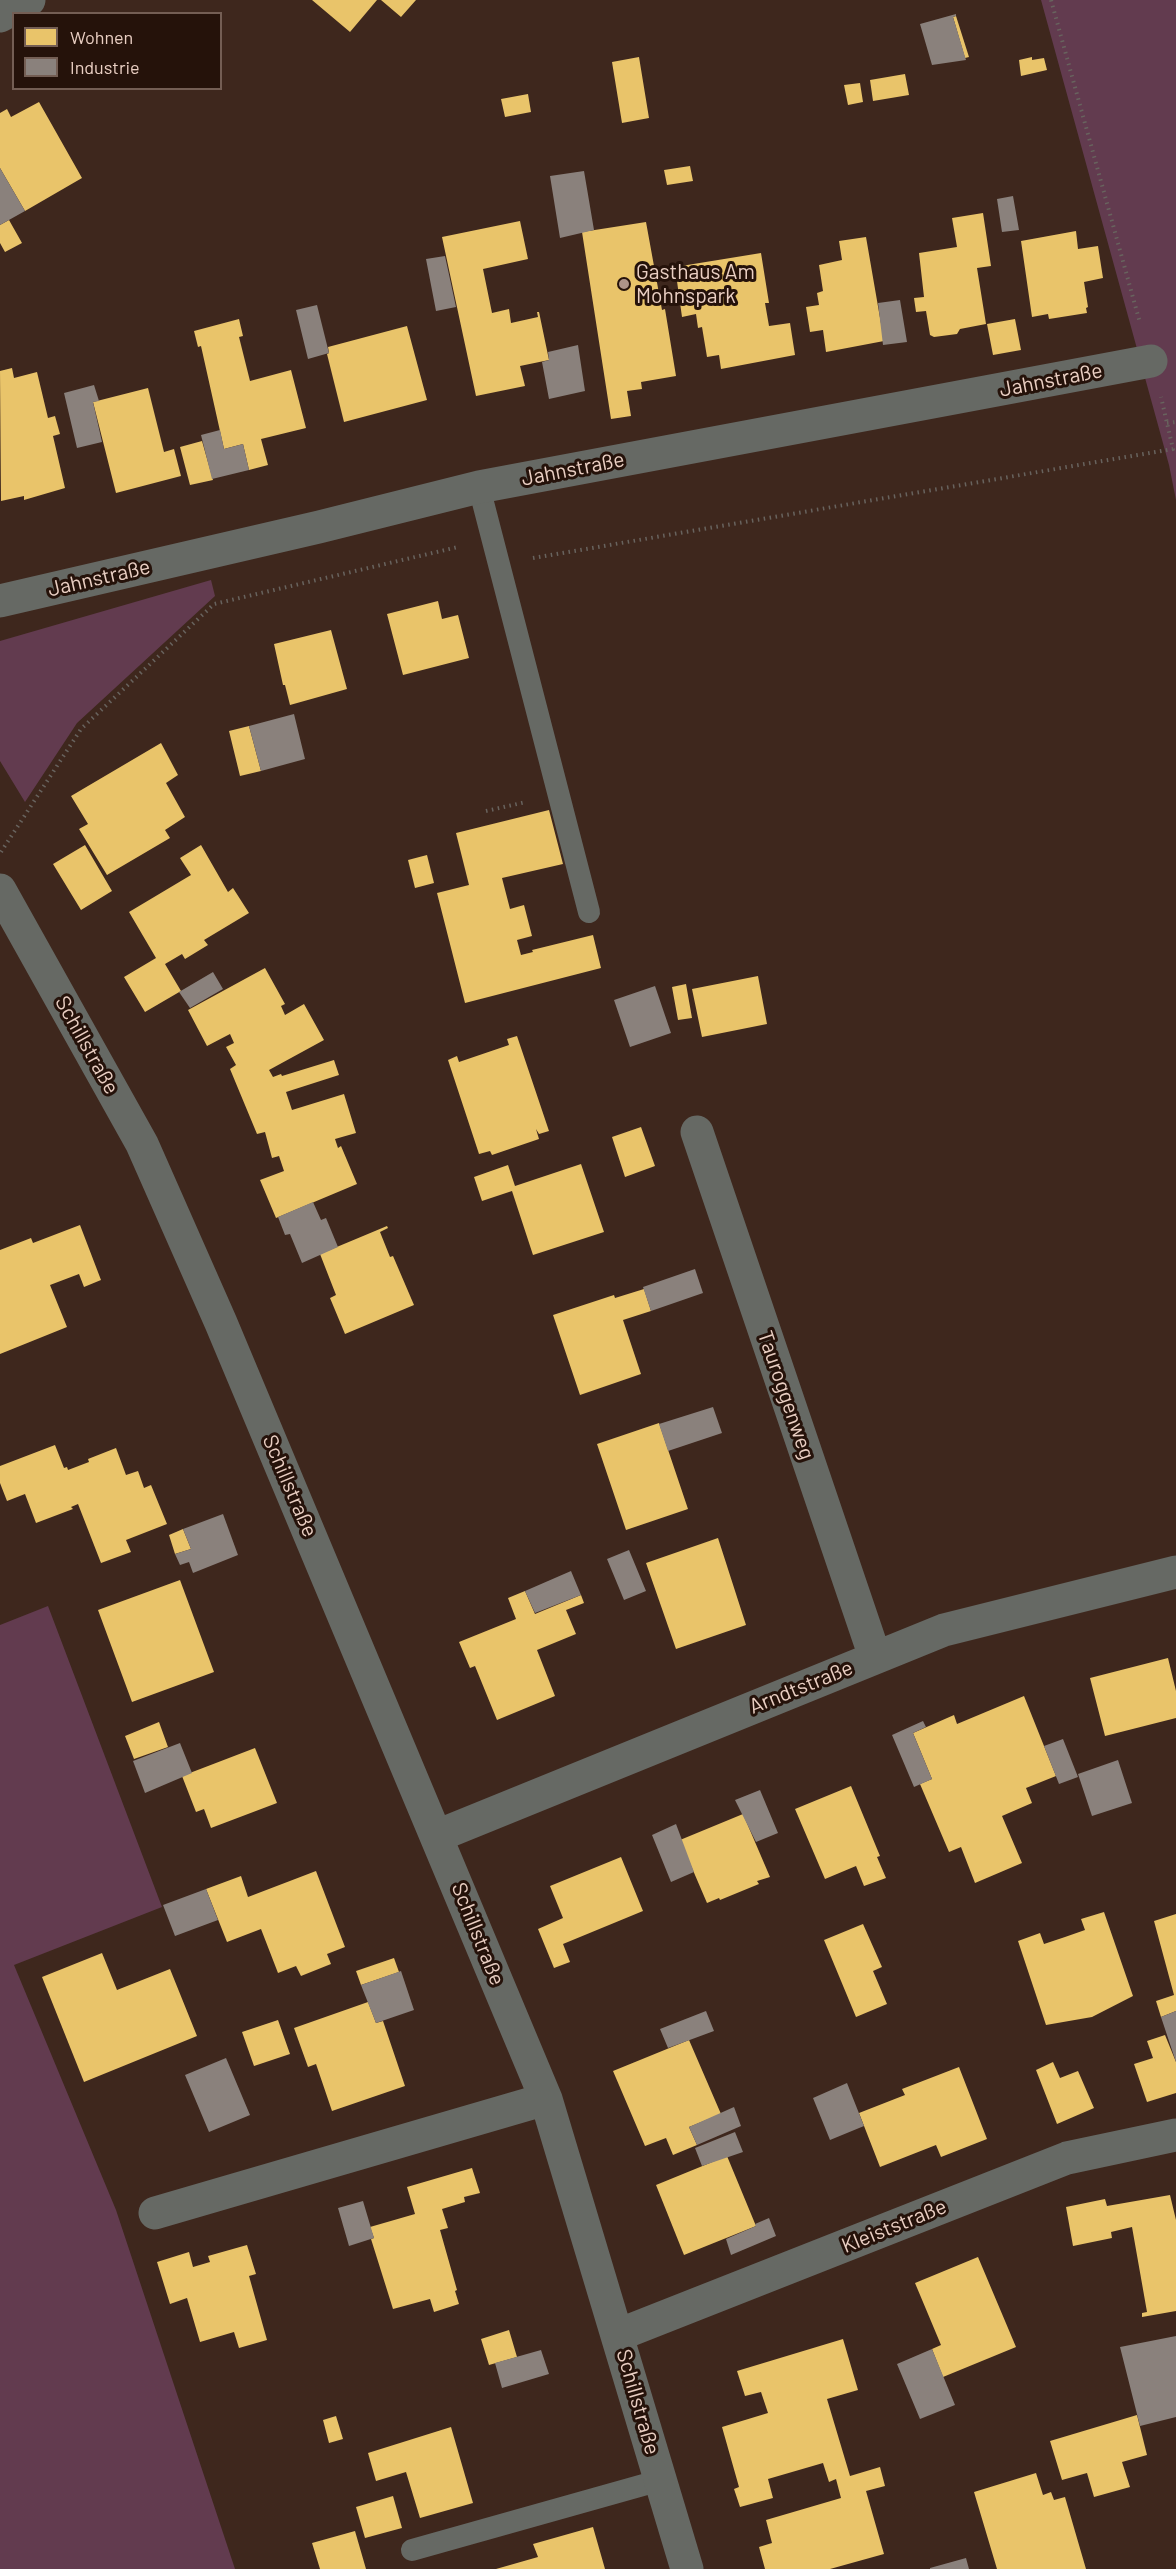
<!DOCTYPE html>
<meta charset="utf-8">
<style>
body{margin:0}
#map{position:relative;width:1176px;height:2569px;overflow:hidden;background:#3e271d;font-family:Barlow,sans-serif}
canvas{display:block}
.legend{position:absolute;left:12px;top:12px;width:210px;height:78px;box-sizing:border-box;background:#25120a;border:2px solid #745e54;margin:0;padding:8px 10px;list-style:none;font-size:18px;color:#eacfc3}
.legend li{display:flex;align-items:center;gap:12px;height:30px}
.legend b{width:30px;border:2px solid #745e54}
</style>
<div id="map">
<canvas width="1176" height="2569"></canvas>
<ul class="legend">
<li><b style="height:16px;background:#e9c46a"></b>Wohnen</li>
<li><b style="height:16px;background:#8a817c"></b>Industrie</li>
</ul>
</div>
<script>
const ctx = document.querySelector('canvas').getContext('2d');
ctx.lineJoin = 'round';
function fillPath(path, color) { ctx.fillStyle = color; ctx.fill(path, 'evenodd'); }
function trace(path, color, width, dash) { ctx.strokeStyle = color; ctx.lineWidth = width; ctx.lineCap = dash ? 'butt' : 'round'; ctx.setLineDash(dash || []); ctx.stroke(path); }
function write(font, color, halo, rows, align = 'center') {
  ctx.font = font + ' Barlow,sans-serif'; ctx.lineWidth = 6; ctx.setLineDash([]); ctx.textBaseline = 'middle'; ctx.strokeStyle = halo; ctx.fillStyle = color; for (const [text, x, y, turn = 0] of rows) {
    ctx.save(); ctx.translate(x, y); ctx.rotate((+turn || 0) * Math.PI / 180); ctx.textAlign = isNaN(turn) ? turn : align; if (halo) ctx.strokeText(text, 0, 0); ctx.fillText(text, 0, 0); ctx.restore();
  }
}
const green = new Path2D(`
 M1041,0H1176V500L1169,465Z
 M211,580L215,596L77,723L25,802L0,761V641Z
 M48,1606L162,1907L14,1965L116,2210L235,2569H0V1625Z`);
const homes = new Path2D(`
 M312,0H377L350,32Z
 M381,0H416L401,17Z
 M956,16L969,57L965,58L953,17Z
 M639,57L649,118L622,123L612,62Z
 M1032,57V60L1044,58L1047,70L1021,76L1019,60Z
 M905,74L909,95L873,101L870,80Z
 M860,83L863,102L848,105L844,85Z
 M528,94L531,112L505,117L501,99Z
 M39,102L82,178L25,211L0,168V113L7,109L11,117Z
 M690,166L693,181L667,185L664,170Z
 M983,213L991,266L977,268L986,324L960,329L957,334L934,337L930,335L926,311L916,312L914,298L924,297L919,253L957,247L952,218Z
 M9,220L22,243L5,252L0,243V225Z
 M520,221L528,259L483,269L492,313L509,309L511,323L538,317L537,312H539L549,360L520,366L525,386L476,396L442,237Z
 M646,222L662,310L665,309L676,376L641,382L642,389L627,391L631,416L611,419L582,232Z
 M1076,231L1078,249L1098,246L1103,278L1084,282L1088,307L1086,308L1087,313L1049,319L1048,314L1032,317L1021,241Z
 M866,237L884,341L826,352L823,330L810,332L806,307L819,305L817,293L823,291L819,265L842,260L839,241Z
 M761,253L769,303H765L769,326L790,323L795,355L721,369L719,355L707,357L702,327L698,328L696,314L682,317L675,267Z
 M239,319L243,336L239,337L250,381L291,370L306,428L261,439L268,465L249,470L243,444L224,449L201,346L198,347L194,331Z
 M1015,319L1021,350L993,355L987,324Z
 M407,326L427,400L344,422L327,354L329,353L328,347Z
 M12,368L14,378L37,372L48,418L55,416L60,434L53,436L65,488L24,500V496L1,501L0,371Z
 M148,388L164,452L174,449L181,476L116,493L93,402Z
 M202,441L213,480L190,485L180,447Z
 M438,601L442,619L458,615L469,658L403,675L387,614Z
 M331,630L347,689L290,705L285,685H283L274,644Z
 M249,726L261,771L240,776L229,731Z
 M161,743L178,775L166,783L185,817L165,830L170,838L107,875L79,829L88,824L71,796Z
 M549,810L563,864L502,878L510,909L524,905L532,936L517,940L521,955L533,952L532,950L593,935L601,968L465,1003L437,893L469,885L456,833Z
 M85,845L112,891L81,910L53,864Z
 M201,845L228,892L233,888L249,913L204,940L208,945L185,959L182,954L165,964L181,991L145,1012L124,977L156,958L129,912L191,875L180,858Z
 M427,855L434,883L415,888L408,860Z
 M265,968L285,1004L281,1006L285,1015L304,1004L324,1040L269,1070L273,1077L281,1074L282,1076L334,1060L339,1075L286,1092L292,1110L344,1094L356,1133L335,1139L338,1148L341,1146L357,1184L276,1218L260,1180L284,1171L279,1156L272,1158L265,1132L257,1134L230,1069L236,1065L226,1047L234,1043L230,1034L207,1046L188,1010Z
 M758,976L767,1024L702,1037L692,989Z
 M686,984L692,1018L678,1020L672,987Z
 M517,1036L549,1131L539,1134L536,1129L539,1139L492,1155L490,1151L479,1154L448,1060L457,1056L459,1062L509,1045L507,1039Z
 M641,1127L655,1166L625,1177L612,1137Z
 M581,1164L604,1232L533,1255L512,1191L482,1201L474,1177L508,1165L515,1186Z
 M80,1225L101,1280L84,1287L79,1274L50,1285L67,1327L0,1354V1250L31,1238L33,1243Z
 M387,1226L388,1228L380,1232L390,1257L393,1256L414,1305L345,1334L330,1298L336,1295L320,1254Z
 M644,1289L651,1311L623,1320L641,1374L580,1395L553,1315L614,1295L615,1298Z
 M659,1423L688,1509L626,1530L597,1444Z
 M55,1445L64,1468L67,1467L68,1470L89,1462L88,1459L116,1448L126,1475L138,1471L144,1488L151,1485L167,1524L126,1540L131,1552L101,1563L78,1504L71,1507L73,1509L36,1523L25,1494L7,1501L0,1483V1466Z
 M183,1529L191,1549L175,1554L169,1535Z
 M718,1538L746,1625L676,1649L646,1563Z
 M180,1580L214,1672L132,1702L98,1610Z
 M525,1591L535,1614L581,1595L584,1603L566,1610L576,1634L537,1650L555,1696L497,1720L475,1666L470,1668L459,1642L516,1619L508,1598Z
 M1168,1658L1176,1691V1718L1105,1736L1090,1678Z
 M1024,1696L1056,1776L1026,1788L1032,1803L1002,1816L1022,1863L975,1883L961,1847L949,1852L920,1784L932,1779L913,1733L954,1715L957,1724Z
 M159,1722L168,1747L134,1759L125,1736Z
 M255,1748L277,1803L211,1828L204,1809L196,1812L182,1776Z
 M851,1786L880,1856L877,1857L886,1878L864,1886L856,1866L825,1879L795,1809Z
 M743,1814L770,1877L757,1881L759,1884L720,1900L719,1898L707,1903L680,1840Z
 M621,1857L643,1911L563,1944L570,1962L554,1968L538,1929L563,1918L550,1886Z
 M316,1871L345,1947L327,1954L331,1964L301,1976L296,1966L278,1973L261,1929L227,1942L206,1889L241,1876L248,1897Z
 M1104,1912L1133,1996L1092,2017L1046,2025L1018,1941L1040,1933L1044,1944L1065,1937L1085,1930L1081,1919Z
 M1176,1914V2011L1161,2017L1156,2001L1174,1995L1154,1921Z
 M863,1924L882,1967L873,1971L887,2004L856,2017L824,1940Z
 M102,1953L117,1990L170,1969L197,2036L84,2082L42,1977Z
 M394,1958L399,1972L361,1985L356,1971Z
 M368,2002L376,2023L383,2021L405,2086L332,2111L316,2064L308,2067L294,2028Z
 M278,2020L290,2054L254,2066L242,2032Z
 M1165,2035L1176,2062V2093L1147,2102L1134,2064L1153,2058L1147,2041Z
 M689,2040L721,2114L689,2127L697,2145L673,2155L666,2138L645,2146L613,2071Z
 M1053,2062L1060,2078L1078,2071L1094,2108L1057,2124L1036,2070Z
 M959,2067L987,2139L941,2157L936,2145L880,2167L859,2113L905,2095L902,2089Z
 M727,2156L756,2226L684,2255L656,2185Z
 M472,2168L480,2193L464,2197L465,2202L442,2209L448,2228L440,2230L457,2290L455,2291L459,2304L434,2312L430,2299L393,2309L371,2239L374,2238L370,2227L415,2214L407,2187Z
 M1170,2195L1176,2220V2311L1142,2317V2313L1147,2312L1132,2227L1111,2232L1112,2238L1073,2246L1066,2207L1105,2199L1107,2206Z
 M247,2245L256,2274L249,2276L267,2340L239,2348L234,2332L200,2342L187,2298L170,2304L157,2262L189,2252L193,2267L210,2262L208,2256Z
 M978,2257L1016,2347L943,2377L932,2349L941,2345L915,2283Z
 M509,2330L517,2357L489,2365L481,2339Z
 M843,2339L858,2390L827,2399L850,2476L880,2467L885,2486L866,2491L884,2554L830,2569H765L759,2547L772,2543L766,2520L841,2498L836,2479L829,2482L823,2463L768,2479L773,2498L740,2507L734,2489L739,2487L722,2427L768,2413L761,2392L745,2396L737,2371Z
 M1137,2415L1147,2455L1122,2462L1130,2487L1094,2497L1087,2473L1062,2480L1050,2441Z
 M336,2416L343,2439L329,2443L323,2420Z
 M451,2427L473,2503L420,2518L406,2472L376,2481L368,2453Z
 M1036,2473L1043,2495L1051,2492L1054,2500L1065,2497L1086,2569H997L974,2492Z
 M393,2496L402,2528L365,2538L356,2507Z
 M593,2527L605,2569H496L538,2557L533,2544Z
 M355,2531L366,2569H320L312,2543Z`);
const industry = new Path2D(`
 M956,14V16L953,17L966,60L932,65L920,24Z
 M0,168L25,211L0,225Z
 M584,171L594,230L560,238L550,176Z
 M1013,196L1019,230L1002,232L997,199Z
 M445,256L456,307L436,311L426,259Z
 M900,300L907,342L883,345L878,303Z
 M317,305L329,353L308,359L296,310Z
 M578,345L585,391L549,399L542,362L549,360L548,352Z
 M94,385L99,401L93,402L102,442L77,448L64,393Z
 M220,430L224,449L243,444L249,470L212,479L201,435Z
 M294,714L305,759L261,771L249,726Z
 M213,972L223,989L190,1008L179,992Z
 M655,986L671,1033L630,1047L614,1000Z
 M313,1202L321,1220L326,1218L338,1247L302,1263L290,1234L285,1235L278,1217Z
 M695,1269L703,1293L651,1311L643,1287Z
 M713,1407L722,1433L668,1451L659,1424Z
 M223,1514L238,1555L193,1573L189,1562L180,1565L175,1554L191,1549L183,1529Z
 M629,1550L646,1591L624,1600L607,1559Z
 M571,1571L581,1595L535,1613L525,1591Z
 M923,1721L926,1727L913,1733L932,1779L914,1787L892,1735Z
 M1063,1739L1078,1777L1059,1784L1044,1746Z
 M180,1743L192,1773L145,1793L133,1761Z
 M1118,1760L1132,1803L1092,1816L1078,1774Z
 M760,1790L778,1833L756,1842L735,1800Z
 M676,1824L694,1872L671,1882L652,1835Z
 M206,1889L218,1920L175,1936L163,1905Z
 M401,1971L414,2010L376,2023L361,1985Z
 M706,2011L714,2031L668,2048L660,2029Z
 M1176,2011V2062L1161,2017Z
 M226,2058L250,2115L209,2132L185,2075Z
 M847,2083L864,2126L830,2140L813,2098Z
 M734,2107L741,2126L697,2145L689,2127Z
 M735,2132L743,2152L702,2166L695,2148Z
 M363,2201L374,2238L349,2246L338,2208Z
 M769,2218L776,2236L731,2255L726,2239L756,2226L755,2224Z
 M1176,2336V2417L1140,2426L1120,2347Z
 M932,2349L955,2405L920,2419L897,2364Z
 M541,2350L549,2374L502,2388L495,2363Z
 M966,2558L969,2569H930V2568Z`);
const path = new Path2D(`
 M1051,0L1140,323
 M1167,423L1176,422
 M533,558L1173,449L1161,397
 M486,811L526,802
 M1,852L81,729L214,604L458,547`);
const lane = new Path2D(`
 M479,487L589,912
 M412,2550L661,2480`);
const street = new Path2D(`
 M0,16L29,0
 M0,601L319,527L479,487L1151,361
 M0,890L142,1144L221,1323L546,2099L687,2569
 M697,1132L875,1657
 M437,1836L944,1630L1176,1572
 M155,2213L546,2099
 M618,2335L1067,2158L1176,2135`);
const markers = [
 [624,284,6,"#ae9489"]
];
const poiNames = [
 ["Gasthaus Am",636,272],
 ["Mohnspark",636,296]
];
const streetNames = [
 ["Jahnstraße",1051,380,-11],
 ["Jahnstraße",573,469,-11],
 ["Jahnstraße",99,578,-13],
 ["Schillstraße",87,1045,61],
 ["Tauroggenweg",786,1395,71],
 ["Schillstraße",290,1486,67],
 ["Arndtstraße",801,1687,-22],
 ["Schillstraße",478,1934,68],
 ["Kleiststraße",894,2226,-22],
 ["Schillstraße",638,2402,74]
];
fillPath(green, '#623b4f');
fillPath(homes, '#e9c46a');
fillPath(industry, '#8a817c');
trace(path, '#68635e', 4, [1.5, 4.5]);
trace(lane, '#666964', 22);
trace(street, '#666964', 33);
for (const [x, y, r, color] of markers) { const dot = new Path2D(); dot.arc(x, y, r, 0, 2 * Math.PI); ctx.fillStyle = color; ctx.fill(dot); trace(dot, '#25120a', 2); }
write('21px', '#eacfc3', '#25120a', poiNames, 'left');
write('21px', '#eacfc3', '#25120a', streetNames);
</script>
